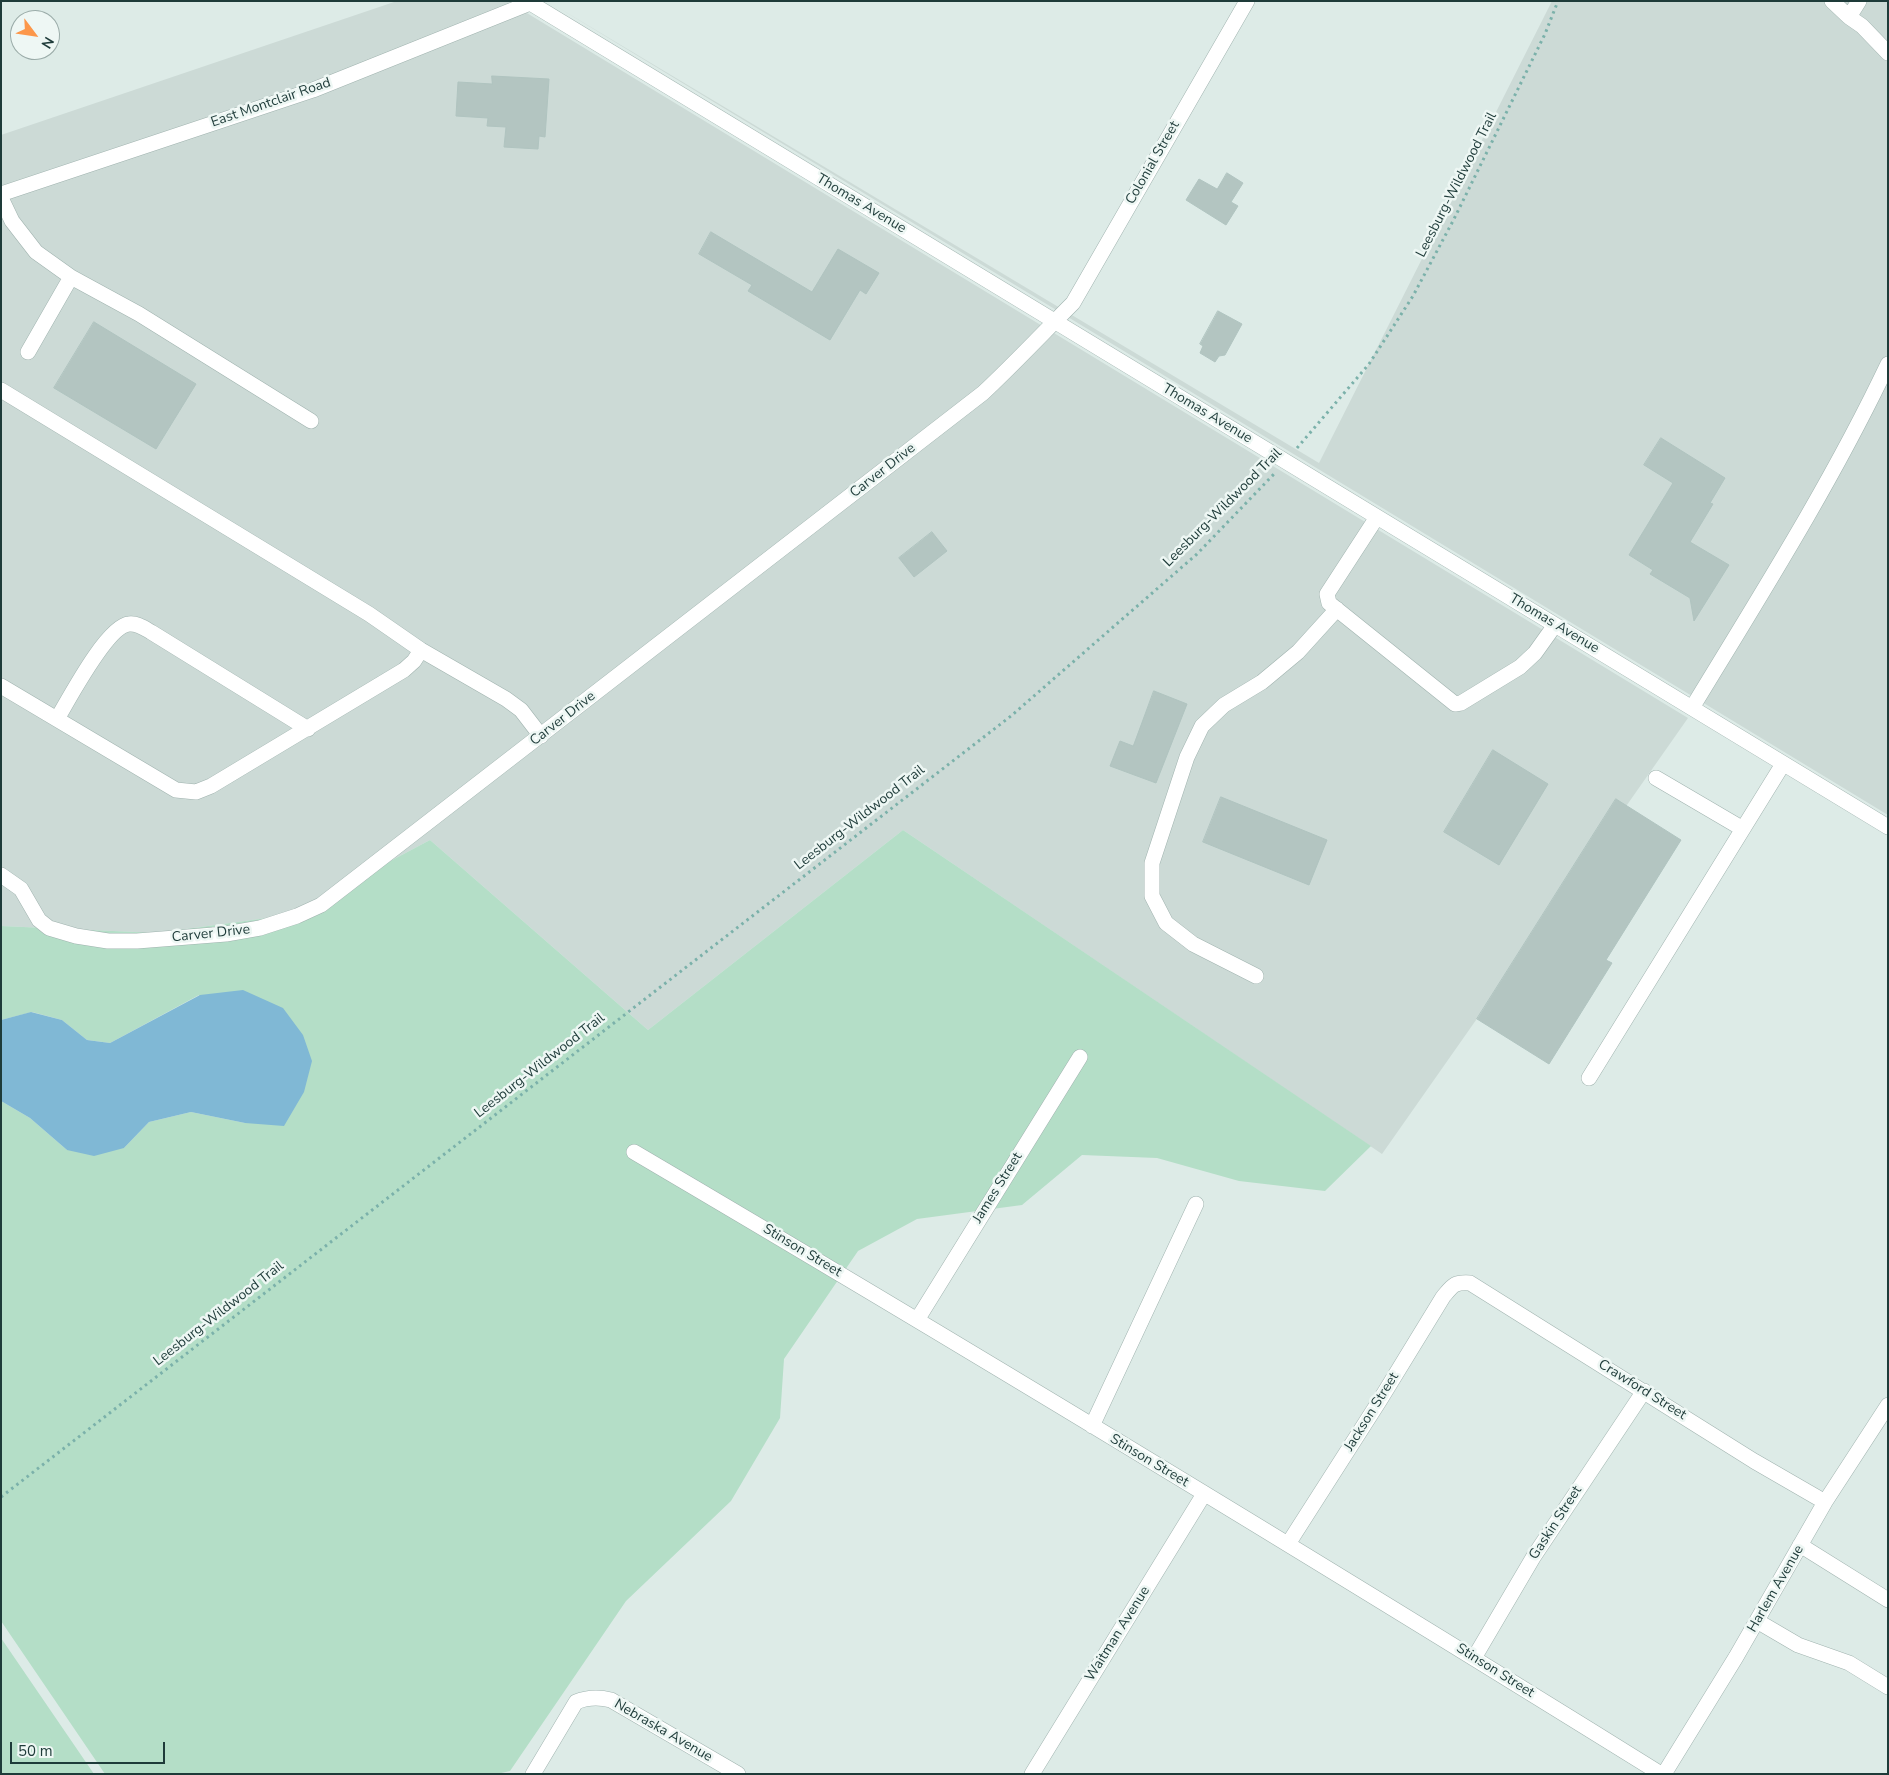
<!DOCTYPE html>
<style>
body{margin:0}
#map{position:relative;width:1889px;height:1775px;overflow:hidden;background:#ddebe7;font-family:"Nunito Sans",sans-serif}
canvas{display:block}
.frame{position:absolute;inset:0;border:2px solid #1e3b39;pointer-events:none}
.north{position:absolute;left:10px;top:10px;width:50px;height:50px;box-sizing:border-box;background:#eef7f4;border:1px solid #9baca9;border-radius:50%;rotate:121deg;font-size:14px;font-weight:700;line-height:20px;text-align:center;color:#1e3b39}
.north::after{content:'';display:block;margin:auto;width:18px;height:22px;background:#fc974a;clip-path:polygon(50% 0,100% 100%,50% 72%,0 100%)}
.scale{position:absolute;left:10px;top:1742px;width:155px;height:22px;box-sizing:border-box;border:2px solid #1e3b39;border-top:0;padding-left:6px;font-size:15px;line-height:18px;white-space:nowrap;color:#1e3b39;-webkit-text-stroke:4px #eef7f4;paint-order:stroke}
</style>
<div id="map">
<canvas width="1889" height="1775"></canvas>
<div class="frame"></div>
<div class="north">N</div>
<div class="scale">50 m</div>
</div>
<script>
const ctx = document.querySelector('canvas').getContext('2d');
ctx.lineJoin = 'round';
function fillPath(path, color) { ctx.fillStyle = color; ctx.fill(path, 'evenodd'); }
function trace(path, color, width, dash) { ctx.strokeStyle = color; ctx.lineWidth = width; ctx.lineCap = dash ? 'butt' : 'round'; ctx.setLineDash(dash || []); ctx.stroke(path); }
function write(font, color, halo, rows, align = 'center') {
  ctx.font = font + ' "Nunito Sans",sans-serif'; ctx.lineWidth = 5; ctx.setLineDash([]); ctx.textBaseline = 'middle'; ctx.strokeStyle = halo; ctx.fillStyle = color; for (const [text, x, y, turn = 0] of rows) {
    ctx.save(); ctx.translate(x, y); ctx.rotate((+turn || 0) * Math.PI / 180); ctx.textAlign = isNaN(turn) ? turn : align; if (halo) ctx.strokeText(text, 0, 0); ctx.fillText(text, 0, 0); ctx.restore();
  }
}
const built = new Path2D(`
 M397,1H507L1688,718L1382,1154L903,830L648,1030L430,840L289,915L157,933L1,926V135Z
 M1552,1H1888V815L554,5L1319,463Z`);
const green = new Path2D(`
 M903,830L1371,1146L1325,1191L1239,1181L1157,1158L1082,1155L1022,1205L917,1219L858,1251L784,1359L780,1418L731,1501L626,1601L510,1771L497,1774H105L1,1621V1101L30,1118L67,1150L124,1148L149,1122L191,1112L245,1123L199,995L110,1043L87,1040L62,1020L32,1012L1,1020V926L157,933L289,915L430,840L648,1030Z
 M1,1638L94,1774H1Z`);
const water = new Path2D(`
 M243,990L283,1008L303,1035L312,1061L304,1092L284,1126L245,1123L191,1112L149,1122L124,1148L94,1156L67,1150L30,1118L1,1101V1020L31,1012L62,1020L87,1040L110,1043L200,995Z`);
const building = new Path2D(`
 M492,76L549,79L545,137L539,136L538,149L504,147L506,127L487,126L488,118L456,116L458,82L492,84Z
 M1227,173L1243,183L1231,202L1238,206L1226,225L1186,200L1199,179L1217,189Z
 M711,232L812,292L838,249L879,273L866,294L860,290L830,340L748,291L752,285L699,254Z
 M1218,311L1242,324L1225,355L1219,356L1215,362L1200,353L1203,346L1200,344Z
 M94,322L196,384L156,449L54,388Z
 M1661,438L1725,478L1710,503L1713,504L1690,542L1729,565L1694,621L1690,598L1650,574L1653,570L1629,555L1673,483L1644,465Z
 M932,532L947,551L914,577L899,558Z
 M1154,691L1187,704L1156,783L1110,766L1120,741L1133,746Z
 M1493,750L1548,784L1499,865L1444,832Z
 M1221,797L1327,840L1309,885L1203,842Z
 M1616,799L1681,840L1606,960L1612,963L1549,1064L1477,1019Z`);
const path = new Path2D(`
 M1297,448L1369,364L1413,296L1454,219L1545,34L1558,1
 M1,1497L1011,716L1197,554L1274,474`);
const minor = new Path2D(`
 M527,1L1888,827
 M1832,1L1849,17
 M1859,1L1849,17L1862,26L1888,53
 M1,194L313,90L535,1
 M1,198L12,221L36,252L71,277L139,314L311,421
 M28,352L71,277
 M1,390L369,614L421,650L506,699L521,710L541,736
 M1377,517L1327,594L1329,603L1455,704L1461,703L1520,667L1535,653L1555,625
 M1,686L176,790L196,792L211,786L404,670L414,661L421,650
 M1692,708C1760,596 1831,484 1888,364
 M57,719C69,699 107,626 129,624C137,623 144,628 151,632L308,729
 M1656,778L1743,829
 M1,875L21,889L39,920L49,928L76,936L108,941H137L226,934L260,928L297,916L321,905L983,393C1014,364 1043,333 1073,303L1247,1
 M1256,976L1193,944L1166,923L1152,896V863L1187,757L1202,726L1224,705L1262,682L1298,652L1337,609
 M1589,1078L1783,764
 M634,1152C979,1355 1321,1563 1661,1774
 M917,1320L1080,1057
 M1092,1426L1196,1204
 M1288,1544L1380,1400L1443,1297C1453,1285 1454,1282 1470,1283L1754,1461L1825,1502
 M1800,1545L1888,1600
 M1757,1621L1798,1645L1849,1663L1888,1687
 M1474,1658L1534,1556L1644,1391
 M533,1774L576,1702C588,1697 599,1697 611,1700L738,1774
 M1032,1774L1204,1494
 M1664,1774L1736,1657L1825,1502L1888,1405`);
const streetNames = [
 ["East Montclair Road",271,103,-19],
 ["Colonial Street",1153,163,-60],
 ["Leesburg-Wildwood Trail",1457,185,-63],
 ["Thomas Avenue",861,204,31],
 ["Thomas Avenue",1207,414,31],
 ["Carver Drive",883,471,-38],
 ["Leesburg-Wildwood Trail",1223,508,-45],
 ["Thomas Avenue",1554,624,31],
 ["Carver Drive",563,719,-38],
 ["Leesburg-Wildwood Trail",860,818,-38],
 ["Carver Drive",211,934,-6],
 ["Leesburg-Wildwood Trail",540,1066,-38],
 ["James Street",998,1188,-58],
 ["Stinson Street",802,1251,31],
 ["Leesburg-Wildwood Trail",219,1314,-38],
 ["Crawford Street",1642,1390,32],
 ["Jackson Street",1372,1412,-58],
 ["Stinson Street",1149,1461,31],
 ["Gaskin Street",1556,1523,-57],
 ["Harlem Avenue",1776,1589,-60],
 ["Waitman Avenue",1118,1634,-58],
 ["Stinson Street",1495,1671,32],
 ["Nebraska Avenue",663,1731,30]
];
fillPath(built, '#ccdad6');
fillPath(green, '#b4dec7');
fillPath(water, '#80b8d5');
fillPath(building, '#b3c5c1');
trace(building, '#b0c4c0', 1);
trace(minor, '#a0b3af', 16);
trace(path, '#7bb1aa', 3, [2.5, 4]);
trace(minor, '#fff', 15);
write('14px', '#1e3b39', '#eef7f4', streetNames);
</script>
